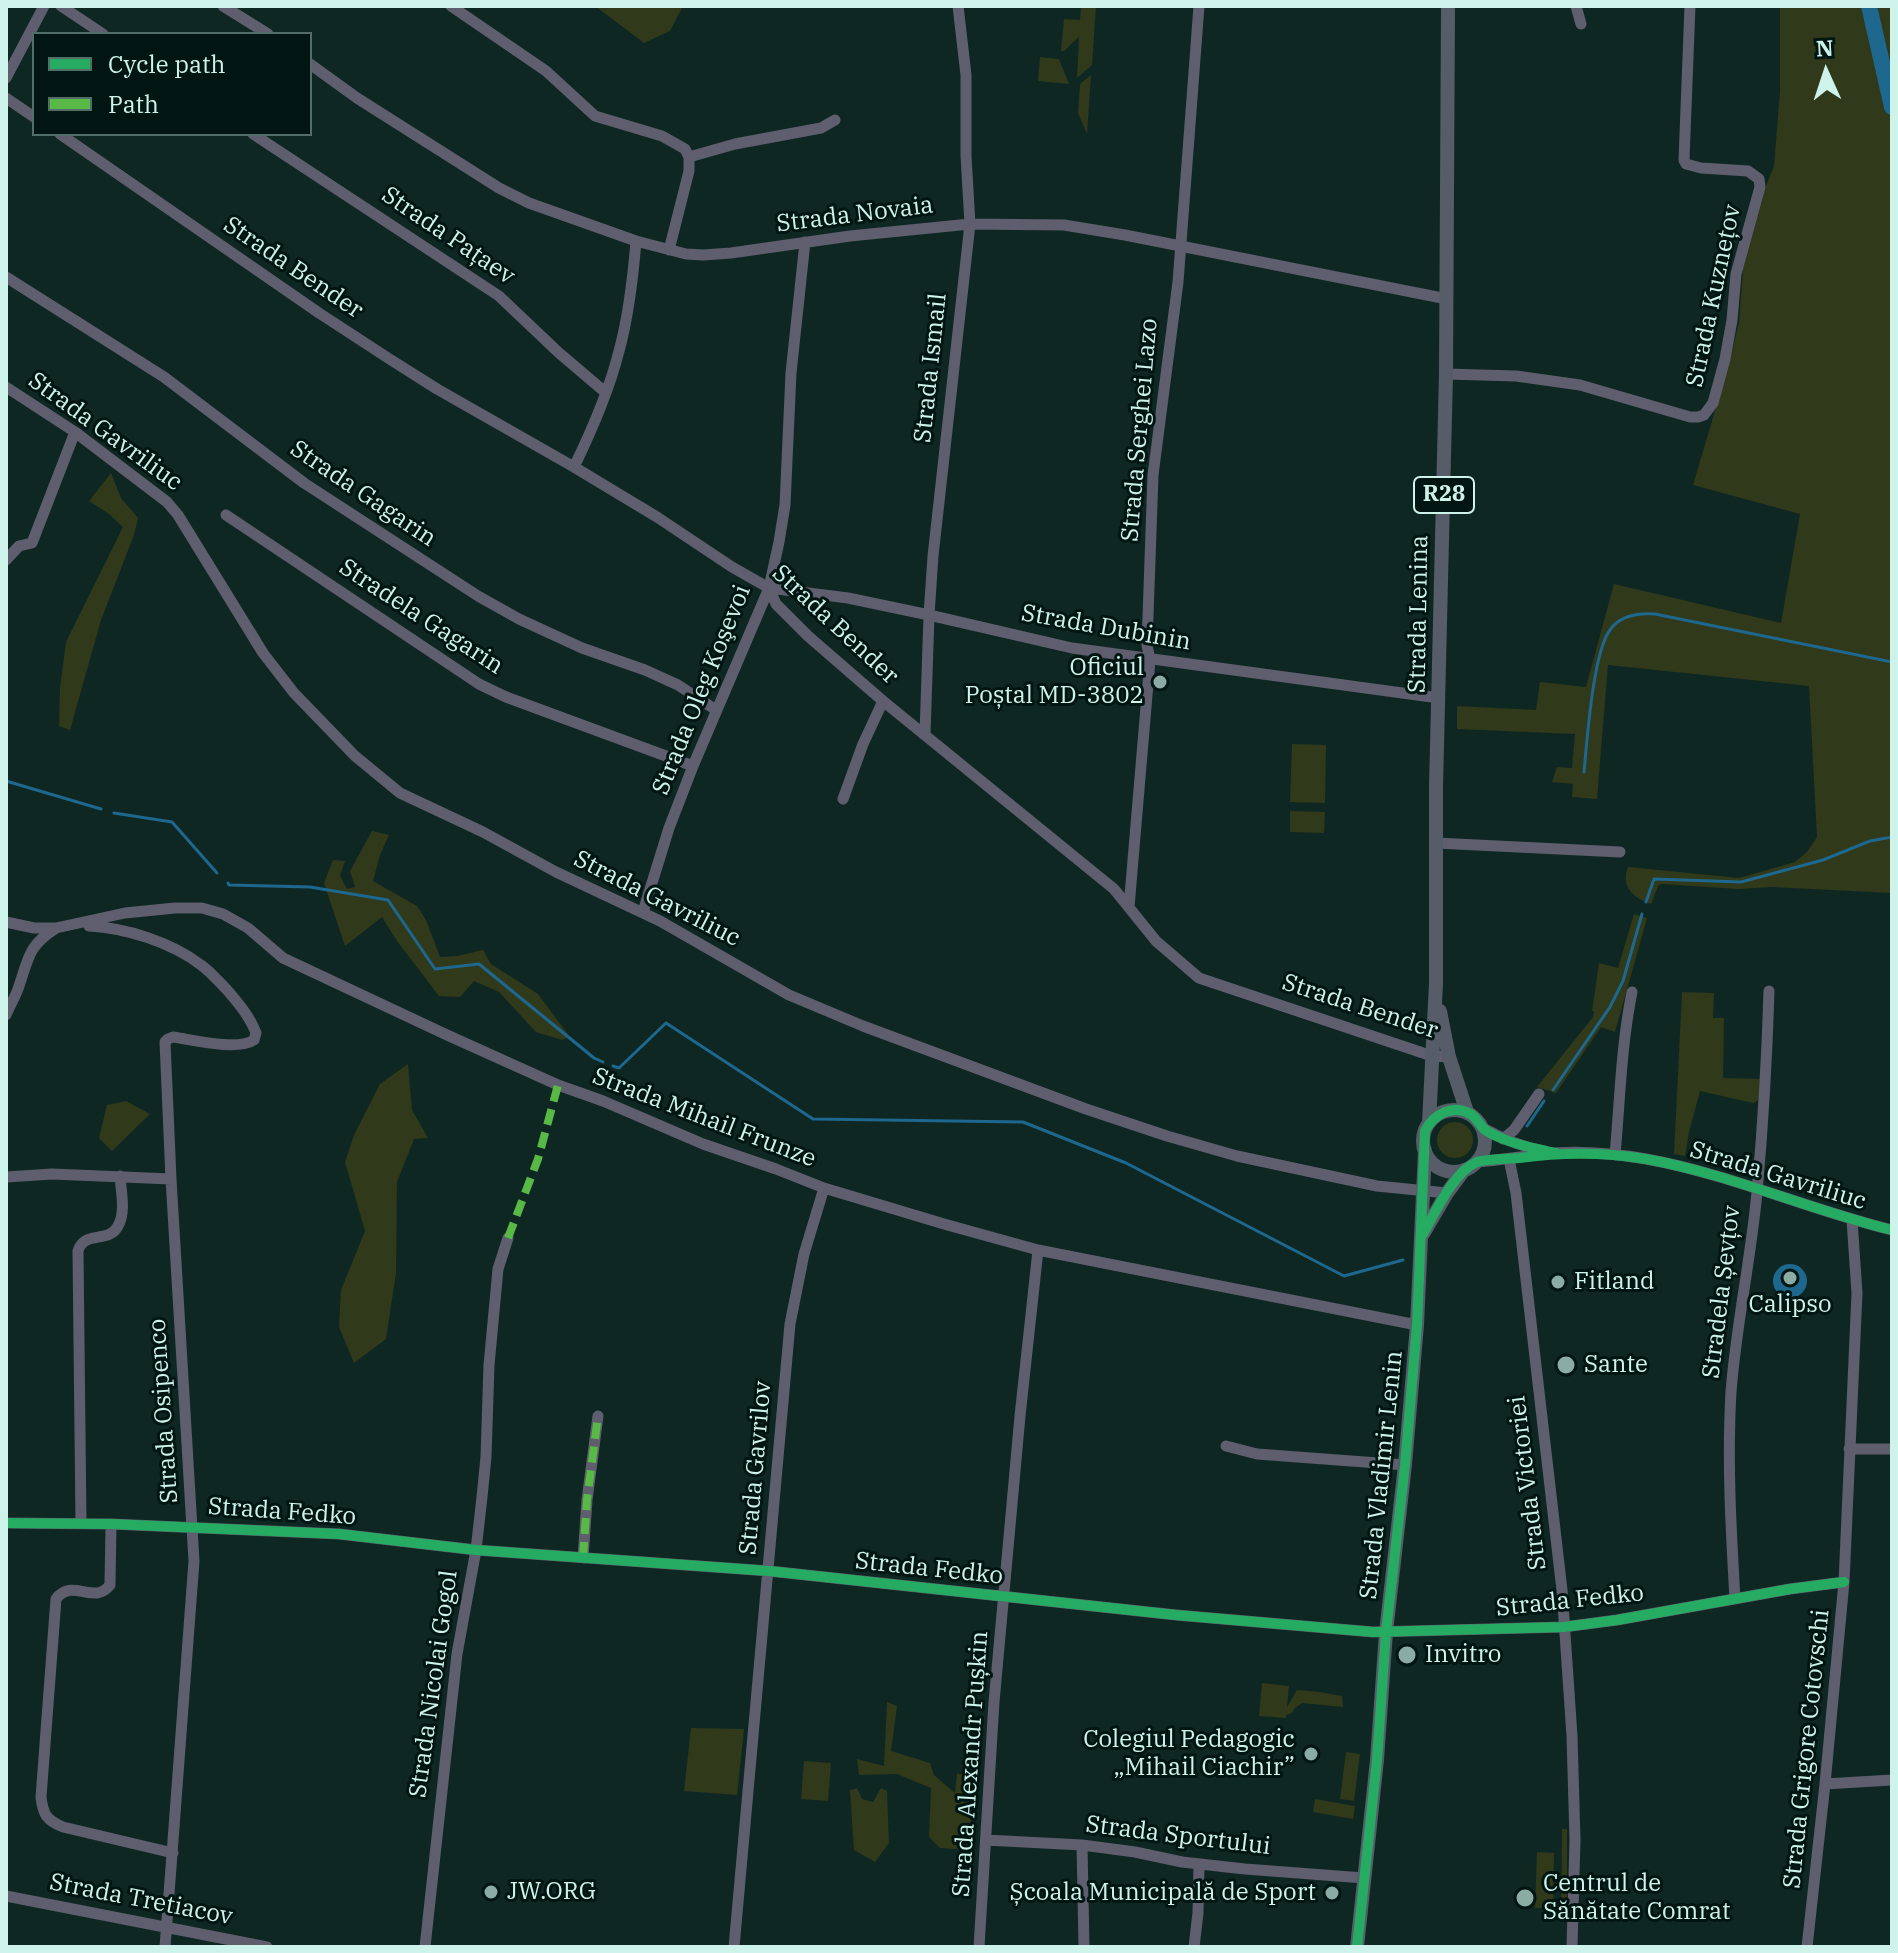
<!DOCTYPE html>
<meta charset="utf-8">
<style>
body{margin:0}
#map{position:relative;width:1898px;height:1953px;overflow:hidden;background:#0f2723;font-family:"IBM Plex Serif",serif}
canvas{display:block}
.frame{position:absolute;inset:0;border:8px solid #cef3ea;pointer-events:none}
.legend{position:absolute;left:32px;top:32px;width:280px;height:104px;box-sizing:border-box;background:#011612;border:2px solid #536e68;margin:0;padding:10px 14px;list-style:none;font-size:24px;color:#cef3ea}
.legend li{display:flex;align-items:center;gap:16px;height:40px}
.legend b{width:40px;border:2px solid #536e68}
.north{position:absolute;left:1786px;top:32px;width:80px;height:80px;-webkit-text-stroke:6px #011612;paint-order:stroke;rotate:357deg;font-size:22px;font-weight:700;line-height:32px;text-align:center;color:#cef3ea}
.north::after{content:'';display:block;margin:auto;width:28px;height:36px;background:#cef3ea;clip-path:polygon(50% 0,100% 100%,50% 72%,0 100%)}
</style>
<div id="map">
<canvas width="1898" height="1953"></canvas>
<div class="frame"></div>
<ul class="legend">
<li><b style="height:10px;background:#26ab63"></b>Cycle path</li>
<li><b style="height:10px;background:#58b947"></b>Path</li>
</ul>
<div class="north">N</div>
</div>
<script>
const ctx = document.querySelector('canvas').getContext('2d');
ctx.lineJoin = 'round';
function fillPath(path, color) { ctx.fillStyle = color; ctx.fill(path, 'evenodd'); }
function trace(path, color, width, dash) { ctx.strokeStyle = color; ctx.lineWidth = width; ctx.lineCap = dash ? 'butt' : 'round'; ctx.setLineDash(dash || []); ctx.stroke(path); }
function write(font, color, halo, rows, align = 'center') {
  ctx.font = font + ' "IBM Plex Serif",serif'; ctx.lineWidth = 6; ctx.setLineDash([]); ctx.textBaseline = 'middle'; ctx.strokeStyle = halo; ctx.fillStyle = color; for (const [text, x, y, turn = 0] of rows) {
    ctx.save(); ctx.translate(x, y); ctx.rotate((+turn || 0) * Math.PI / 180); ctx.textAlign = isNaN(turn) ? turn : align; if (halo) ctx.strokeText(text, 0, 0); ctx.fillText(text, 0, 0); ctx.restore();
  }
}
const green = new Path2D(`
 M595,6H683L670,31L644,43Z
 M1081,6H1096L1092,65L1077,78L1079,37L1064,51H1061L1064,19L1080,20Z
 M1780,6H1892V893L1772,887L1738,889L1662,884L1658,886L1651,904C1634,899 1620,886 1628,867L1739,878L1795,862L1807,852L1817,837L1809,686L1608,665L1597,799L1572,797L1573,784L1552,782L1557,767L1572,768L1575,734L1457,729V706L1536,710L1540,682L1586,687L1614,584L1781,623L1800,514L1693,485L1728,367L1739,323L1743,269L1766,186L1774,166L1780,91Z
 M1040,57L1059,59L1069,84L1038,81Z
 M1091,75L1087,134L1078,113L1080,84Z
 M111,473L121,498L138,518L134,535L101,620L70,730L59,726L60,688L66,642L123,527L109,514L89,501Z
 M1292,744L1326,745L1325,803L1290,802Z
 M1290,811L1325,812L1324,833L1290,832Z
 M372,831L389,835L380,855L373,881L417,906L426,920L440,957L457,956L483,950L491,964L538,994L570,1037L562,1040L536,1032L499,992L474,981L460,997L439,996L397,941L382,917L345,946L324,883L333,860L345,861L340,876L347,889L355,887L350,871Z
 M1634,914L1647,918L1615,1032L1601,1027L1556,1093L1537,1087L1593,1017L1594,1011H1592L1599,963L1618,968Z
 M1682,992L1714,993L1713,1018H1724L1723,1078L1762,1079L1761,1099L1753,1103L1700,1091L1689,1132L1685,1156L1674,1154Z
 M408,1064L412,1110L428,1138L414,1139L397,1182L396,1273L386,1339L354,1363L339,1327L341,1290L365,1231L345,1162L354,1135L380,1084Z
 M126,1101L150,1114L112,1151L99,1138L107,1105Z
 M1437 1140a18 18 0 1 1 36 0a18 18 0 1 1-36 0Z
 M1262,1683L1289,1686L1287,1707L1297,1690L1320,1692L1342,1696L1343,1707L1302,1703L1295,1708L1292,1713L1286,1715V1718L1259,1716Z
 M887,1702L897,1706L891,1751L930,1763L934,1775L955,1793L957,1774L974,1775L969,1850L940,1848L929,1837L931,1788L897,1774L859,1775L857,1759L884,1766Z
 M691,1728L744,1729L737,1795L684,1791Z
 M1346,1752L1360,1754L1354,1801L1340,1799Z
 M804,1761L831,1763L828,1801L801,1799Z
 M857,1788L862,1799L873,1802L881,1788L887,1791L889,1843L875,1862L854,1850L850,1790Z
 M1315,1799L1355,1806L1353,1819L1313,1812Z
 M1562,1829H1567V1920H1561Z
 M1537,1852L1554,1853L1553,1919H1542L1543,1908H1535Z`);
const water = new Path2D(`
 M1773 1281a17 17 0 1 1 34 0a17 17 0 1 1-34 0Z`);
const stream = new Path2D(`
 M1584,772C1587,741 1593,652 1610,630C1620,615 1638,613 1655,614L1892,662
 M6,781L101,809
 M114,813L172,822L217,873
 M228,883L229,885L310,887L388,900L435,969L479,964L594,1058L603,1062
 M1646,902L1654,879L1741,882L1823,860L1870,841L1892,837
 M613,1066L619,1068L666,1023L813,1119L1023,1122L1126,1163L1344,1276L1403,1260
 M1553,1090L1610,1007L1623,981L1642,914
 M1527,1126L1544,1101`);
const river = new Path2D(`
 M1869,6L1892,107`);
const minor = new Path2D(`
 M61,6L103,34
 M223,6L268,34
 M451,6L546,71L595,116L662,136L685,149L689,157V171L669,250
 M1576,6L1581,24
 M310,64L357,98L499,188L529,203L636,241L686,254L703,255L731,253L850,236L970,224L1064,225L1125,235L1447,299
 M6,78L44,6
 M6,98L34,117
 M60,134L319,313L388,358L437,389L574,467L657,517L732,567L769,588L776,604L808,636L883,701L1114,889L1156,941L1199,978L1432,1056L1449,1057
 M253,134L499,296L558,352L605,392
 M689,157L735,144L821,128L835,120
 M6,277L164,377L304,483L478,596L519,619L582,648L645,670L678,685L716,710
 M1446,374L1516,376L1580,385L1690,417H1698L1704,415L1713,403L1725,359L1732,320L1736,274L1760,187L1759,179L1748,171L1701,168L1686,164L1684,160L1690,6
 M6,387L75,432L167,502L178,515L263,653L294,693L355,756L400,793L483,832L556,872L660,921L789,995L863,1026L1086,1109L1167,1136L1237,1156L1377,1186L1447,1193
 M574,467C592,430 609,391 619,351C629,315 633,278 636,241
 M226,515L479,684L506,697L693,766
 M6,560L19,546L32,543L75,432
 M769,588L848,598L929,615L1072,648L1439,698
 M925,734L929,615L933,556L970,224L966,156V75L958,6
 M843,799L863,744L883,701
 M1436,843L1620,852
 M1129,907L1150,660L1147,645L1153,475L1178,282L1199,6
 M643,912L669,828L693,766L769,588L779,542L785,505L791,373L805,242
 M6,922L34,928H56L125,913L175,908H202L223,914L248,928L283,958L447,1035L558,1085L603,1101L703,1144L776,1169L824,1188L944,1224L1038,1250L1417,1325
 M89,926C126,928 171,942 201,965C211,972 219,982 228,991C239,1004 250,1017 256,1033L254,1040C237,1051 194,1040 173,1037L168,1039L165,1042L171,1179L194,1561L165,1947
 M6,1015C10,1005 16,996 19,986C29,957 28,946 56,928
 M1483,1128C1503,1139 1522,1147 1544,1151
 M1503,1139L1514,1130L1539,1094
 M1615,1155C1620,1100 1621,1047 1632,992
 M1509,1159L1516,1193L1562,1590L1572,1736L1575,1840L1572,1947
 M1477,1162C1503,1160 1529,1155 1555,1153C1585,1151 1617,1154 1646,1159C1730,1174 1810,1210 1892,1230
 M6,1177L52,1174L171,1179
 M1226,1446L1257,1454L1405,1465
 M1849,1449H1892
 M6,1523L111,1524L339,1534L476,1550L769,1571L1176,1615L1373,1632L1564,1627L1617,1620L1790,1589L1844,1582
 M81,1523L78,1251C84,1230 109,1244 118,1226C126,1213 121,1191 120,1176
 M111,1524L110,1585C94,1606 72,1577 56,1599L41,1797C43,1814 46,1820 63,1827L173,1853
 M583,1558L587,1500L598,1416
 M1735,1599C1731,1530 1727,1461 1731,1392C1736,1325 1751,1259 1757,1192C1763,1125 1767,1059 1769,991
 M1825,1784L1892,1780
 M986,1840L1082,1845L1135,1852L1182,1862L1245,1869L1364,1878
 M1082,1845L1084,1947
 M6,1896L267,1947
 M425,1947L457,1654L476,1550L482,1497L486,1457L489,1365L498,1269L508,1238
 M734,1947L790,1324L804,1254L824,1188
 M979,1947L994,1702L1020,1416L1038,1250
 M1194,1947L1198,1913L1199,1864
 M1807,1947L1825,1784L1844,1582L1857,1293L1852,1220`);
const major = new Path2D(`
 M1440,1011L1449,1057L1467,1112
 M1423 1141a31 31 0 1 1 62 0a31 31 0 1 1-62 0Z
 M1429,1123L1436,983V787L1446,374L1448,6
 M1423,1234L1447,1193L1464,1170
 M1357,1947L1377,1760L1386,1632L1405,1465L1417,1325L1425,1150`);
const quiet = new Path2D(`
 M508,1238L538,1159L558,1085
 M583,1558L587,1500L598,1416`);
const cycleway = new Path2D(`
 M1423,1234C1435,1213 1454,1171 1477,1162C1485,1159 1509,1159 1519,1158C1562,1152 1604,1152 1646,1159C1730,1174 1810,1210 1892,1230
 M6,1523L111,1524L339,1534L476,1550L769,1571L1176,1615L1373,1632L1564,1627L1617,1620L1790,1589L1844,1582
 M1357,1947L1377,1760L1386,1632L1405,1465L1417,1325L1425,1131C1434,1114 1453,1103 1472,1115C1477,1119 1480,1125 1484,1129C1489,1133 1496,1136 1501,1138C1519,1146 1538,1149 1556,1153`);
const markers = [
 [1160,682,8,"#8baca4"],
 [1790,1278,8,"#8baca4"],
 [1558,1282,8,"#8baca4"],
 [1566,1365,10,"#8baca4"],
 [1407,1655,10,"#8baca4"],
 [1311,1754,8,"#8baca4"],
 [491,1892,8,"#8baca4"],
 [1332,1893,8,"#8baca4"],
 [1525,1898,10,"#8baca4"]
];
const shields = [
 [1444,495,60]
];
const shieldNames = [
 ["R28",1444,495]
];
const streetNames = [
 ["Strada Novaia",855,215,-7],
 ["Strada Pațaev",448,236,34],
 ["Strada Bender",293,268,34],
 ["Strada Kuznețov",1714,296,-78],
 ["Strada Ismail",931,368,-84],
 ["Strada Serghei Lazo",1140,430,-85],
 ["Strada Gavriliuc",105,432,36],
 ["Strada Gagarin",363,494,34],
 ["Strada Lenina",1419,614,-89],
 ["Stradela Gagarin",421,617,33],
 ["Strada Bender",835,625,43],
 ["Strada Dubinin",1106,628,10],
 ["Strada Oleg Koşevoi",702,690,-68],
 ["Strada Gavriliuc",657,899,27],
 ["Strada Bender",1360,1007,18],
 ["Strada Mihail Frunze",704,1118,21],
 ["Strada Gavriliuc",1778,1176,17],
 ["Stradela Șevțov",1722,1292,-83],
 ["Strada Osipenco",164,1411,-94],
 ["Strada Gavrilov",756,1468,-85],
 ["Strada Vladimir Lenin",1382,1475,-84],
 ["Strada Victoriei",1528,1483,-97],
 ["Strada Fedko",282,1512,4],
 ["Strada Fedko",929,1569,6],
 ["Strada Fedko",1570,1601,-6],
 ["Strada Nicolai Gogol",434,1684,-82],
 ["Strada Grigore Cotovschi",1807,1749,-84],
 ["Strada Alexandr Pușkin",971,1764,-86],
 ["Strada Sportului",1178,1836,7],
 ["Strada Tretiacov",141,1900,11]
];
const poiNames = [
 ["Oficiul",1144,668,"right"],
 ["Poștal MD-3802",1144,696,"right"],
 ["Fitland",1574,1282],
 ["Calipso",1790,1305,"center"],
 ["Sante",1584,1365],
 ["Invitro",1425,1655],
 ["Colegiul Pedagogic",1295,1740,"right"],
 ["„Mihail Ciachir”",1295,1768,"right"],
 ["Centrul de",1543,1884],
 ["Sănătate Comrat",1543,1912],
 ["JW.ORG",507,1892],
 ["Școala Municipală de Sport",1316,1893,"right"]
];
fillPath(green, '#30391a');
fillPath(water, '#1e678e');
trace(stream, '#1e678e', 3);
trace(river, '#1e678e', 16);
trace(minor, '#5e5e6e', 11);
trace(major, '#565d69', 14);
trace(quiet, '#58b947', 8, [16, 8]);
trace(cycleway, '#26ab63', 10);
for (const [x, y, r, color] of markers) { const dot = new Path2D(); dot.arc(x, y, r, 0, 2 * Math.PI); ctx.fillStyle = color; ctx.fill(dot); trace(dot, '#011612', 3); }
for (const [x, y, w] of shields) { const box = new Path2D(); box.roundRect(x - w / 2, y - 18, w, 36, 6); ctx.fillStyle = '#011612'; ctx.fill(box); trace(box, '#cef3ea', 2); }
write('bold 22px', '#cef3ea', null, shieldNames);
write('24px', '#cef3ea', '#011612', streetNames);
write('24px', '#cef3ea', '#011612', poiNames, 'left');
</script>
